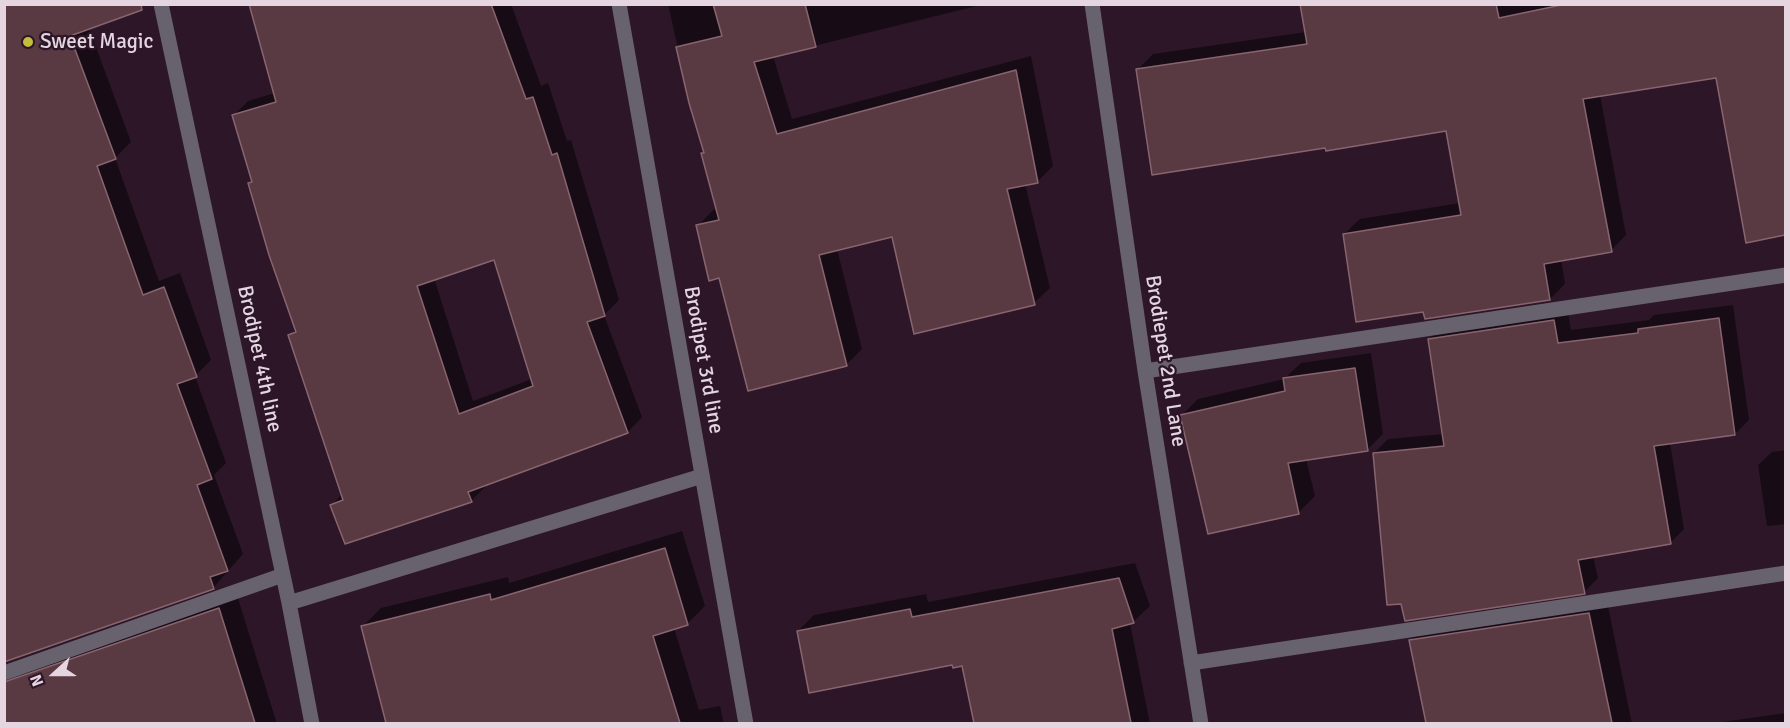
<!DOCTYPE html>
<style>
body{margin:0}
#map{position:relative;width:1790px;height:728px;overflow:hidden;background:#2c1628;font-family:Signika,sans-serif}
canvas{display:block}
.frame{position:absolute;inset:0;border:6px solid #e5d5e1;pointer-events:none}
.north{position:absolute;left:24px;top:644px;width:60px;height:60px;-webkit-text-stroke:4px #2c1628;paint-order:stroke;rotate:249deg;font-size:16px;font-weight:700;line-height:24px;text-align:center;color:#e5d5e1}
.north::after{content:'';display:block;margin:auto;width:21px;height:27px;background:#e5d5e1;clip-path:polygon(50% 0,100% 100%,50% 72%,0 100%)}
</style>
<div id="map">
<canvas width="1790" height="728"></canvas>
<div class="frame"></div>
<div class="north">N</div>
</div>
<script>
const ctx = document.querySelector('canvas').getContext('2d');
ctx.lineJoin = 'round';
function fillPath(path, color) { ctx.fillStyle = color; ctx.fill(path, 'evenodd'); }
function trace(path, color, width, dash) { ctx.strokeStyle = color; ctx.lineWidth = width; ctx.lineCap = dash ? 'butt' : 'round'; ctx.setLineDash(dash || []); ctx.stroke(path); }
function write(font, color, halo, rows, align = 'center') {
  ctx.font = font + ' Signika,sans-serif'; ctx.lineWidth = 4.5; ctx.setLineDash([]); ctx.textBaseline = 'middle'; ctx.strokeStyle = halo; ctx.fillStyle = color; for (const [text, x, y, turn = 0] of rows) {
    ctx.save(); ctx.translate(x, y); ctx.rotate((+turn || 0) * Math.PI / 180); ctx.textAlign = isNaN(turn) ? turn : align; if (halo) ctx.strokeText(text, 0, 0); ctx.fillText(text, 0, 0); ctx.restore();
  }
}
const shadow = new Path2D(`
 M4,4L89,28L131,142L115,158L159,281L180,273L211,360L195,376L226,463L214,475L243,554L213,588Z
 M251,4H511L541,86L548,83L567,141L571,140L619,300L604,315L642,417L628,432L485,484L486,486L471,501L332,505L342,494L290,335L296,329L250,183L253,180L234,115L248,101L275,93ZM495,258L532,379L473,401L434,278Z
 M668,4H985L773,56L792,119L1031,56L1053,166L1037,182L1025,184L1050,288L1034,303L893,236L837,249L862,349L847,364L720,277L698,226L713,210L717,209L703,154L705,151L690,102Z
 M1301,4H1786V234L1747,241L1718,76L1600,95L1626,235L1611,250L1561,259L1565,284L1550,299L1425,310L1344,234L1360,219L1460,203L1448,130L1327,147L1137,70L1153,54L1306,32Z
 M1733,305L1749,420L1735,434L1670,443L1684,529L1670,543L1593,556L1598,578L1584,592L1374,453L1388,439L1444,434L1429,339L1443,325L1567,306L1571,330L1649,320L1654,315Z
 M1371,353L1383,434L1367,450L1306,459L1315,496L1299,512L1209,532L1182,415L1198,399L1284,379L1301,363Z
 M1786,450V524L1767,526L1758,465L1772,452Z
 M682,531L705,606L687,624L674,628L699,710L720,706L724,724H388L363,626L381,608L508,577L509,583Z
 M1135,563L1150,606L1133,622L1130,623L1150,724H974L963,664L798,631L814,615L926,594L928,602Z
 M236,592L277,724H4V706L11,682L28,665Z
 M1606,596L1632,724H1427L1410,640L1428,623Z
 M1786,713V724H1708Z`);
const building = new Path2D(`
 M4,4H141L142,10L70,36L116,159L97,166L143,295L164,287L197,377L177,384L212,479L197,485L228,571L210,577L214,589L4,662Z
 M249,4H491L526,99L533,97L552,155L557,153L605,316L587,322L628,433L468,492L472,502L345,544L330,505L343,500L288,335L296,332L269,255L248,183L252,182L232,115L276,102ZM494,260L533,386L459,414L417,286Z
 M713,4H805L816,47L754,62L777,134L1016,70L1038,183L1007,189L1035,305L914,334L892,237L819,255L847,366L748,391L719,278L709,281L696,225L719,220L701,153H704L689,103L676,47L722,36Z
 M1300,4H1496L1499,18L1566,4H1785V235L1746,243L1716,78L1583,99L1612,252L1544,264L1550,300L1425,319L1423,312L1356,322L1343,234L1461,215L1446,131L1326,151L1325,148L1152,175L1136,69L1307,44Z
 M1719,318L1735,435L1654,446L1671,544L1578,560L1585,594L1405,621L1401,604L1387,605L1373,453L1444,446L1428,339L1554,320L1558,343L1638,333V329Z
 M1355,368L1368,451L1288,463L1299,514L1208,534L1180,415L1285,391L1283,378Z
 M665,548L688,625L653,636L680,723H386L361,626L490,594L491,600Z
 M1119,578L1134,623L1112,629L1131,723H974L962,666L953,668L952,665L809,693L797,631L910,609L912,617Z
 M219,608L255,723H4V682Z
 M1589,613L1612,723H1426L1409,640Z`);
const minor = new Path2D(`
 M161,4L289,603L312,724
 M619,4L746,724
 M1092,4L1145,371L1201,724
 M1145,371L1786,275
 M289,603L702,476
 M1191,663L1786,573
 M4,673L283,575`);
const markers = [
 [28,42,6,"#c3bd3e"]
];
const poiNames = [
 ["Sweet Magic",40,42]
];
const streetNames = [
 ["Brodipet 4th line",259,359,78],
 ["Brodipet 3rd line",703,360,80],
 ["Brodiepet 2nd Lane",1165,361,81]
];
fillPath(shadow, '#0007');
fillPath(building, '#593942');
trace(building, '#88656e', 1.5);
trace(minor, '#68616e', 15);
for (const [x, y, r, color] of markers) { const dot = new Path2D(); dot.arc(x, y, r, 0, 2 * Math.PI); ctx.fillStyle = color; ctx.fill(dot); trace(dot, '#2c1628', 2); }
write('21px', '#e5d5e1', '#2c1628', poiNames, 'left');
write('21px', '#e5d5e1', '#2c1628', streetNames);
</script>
